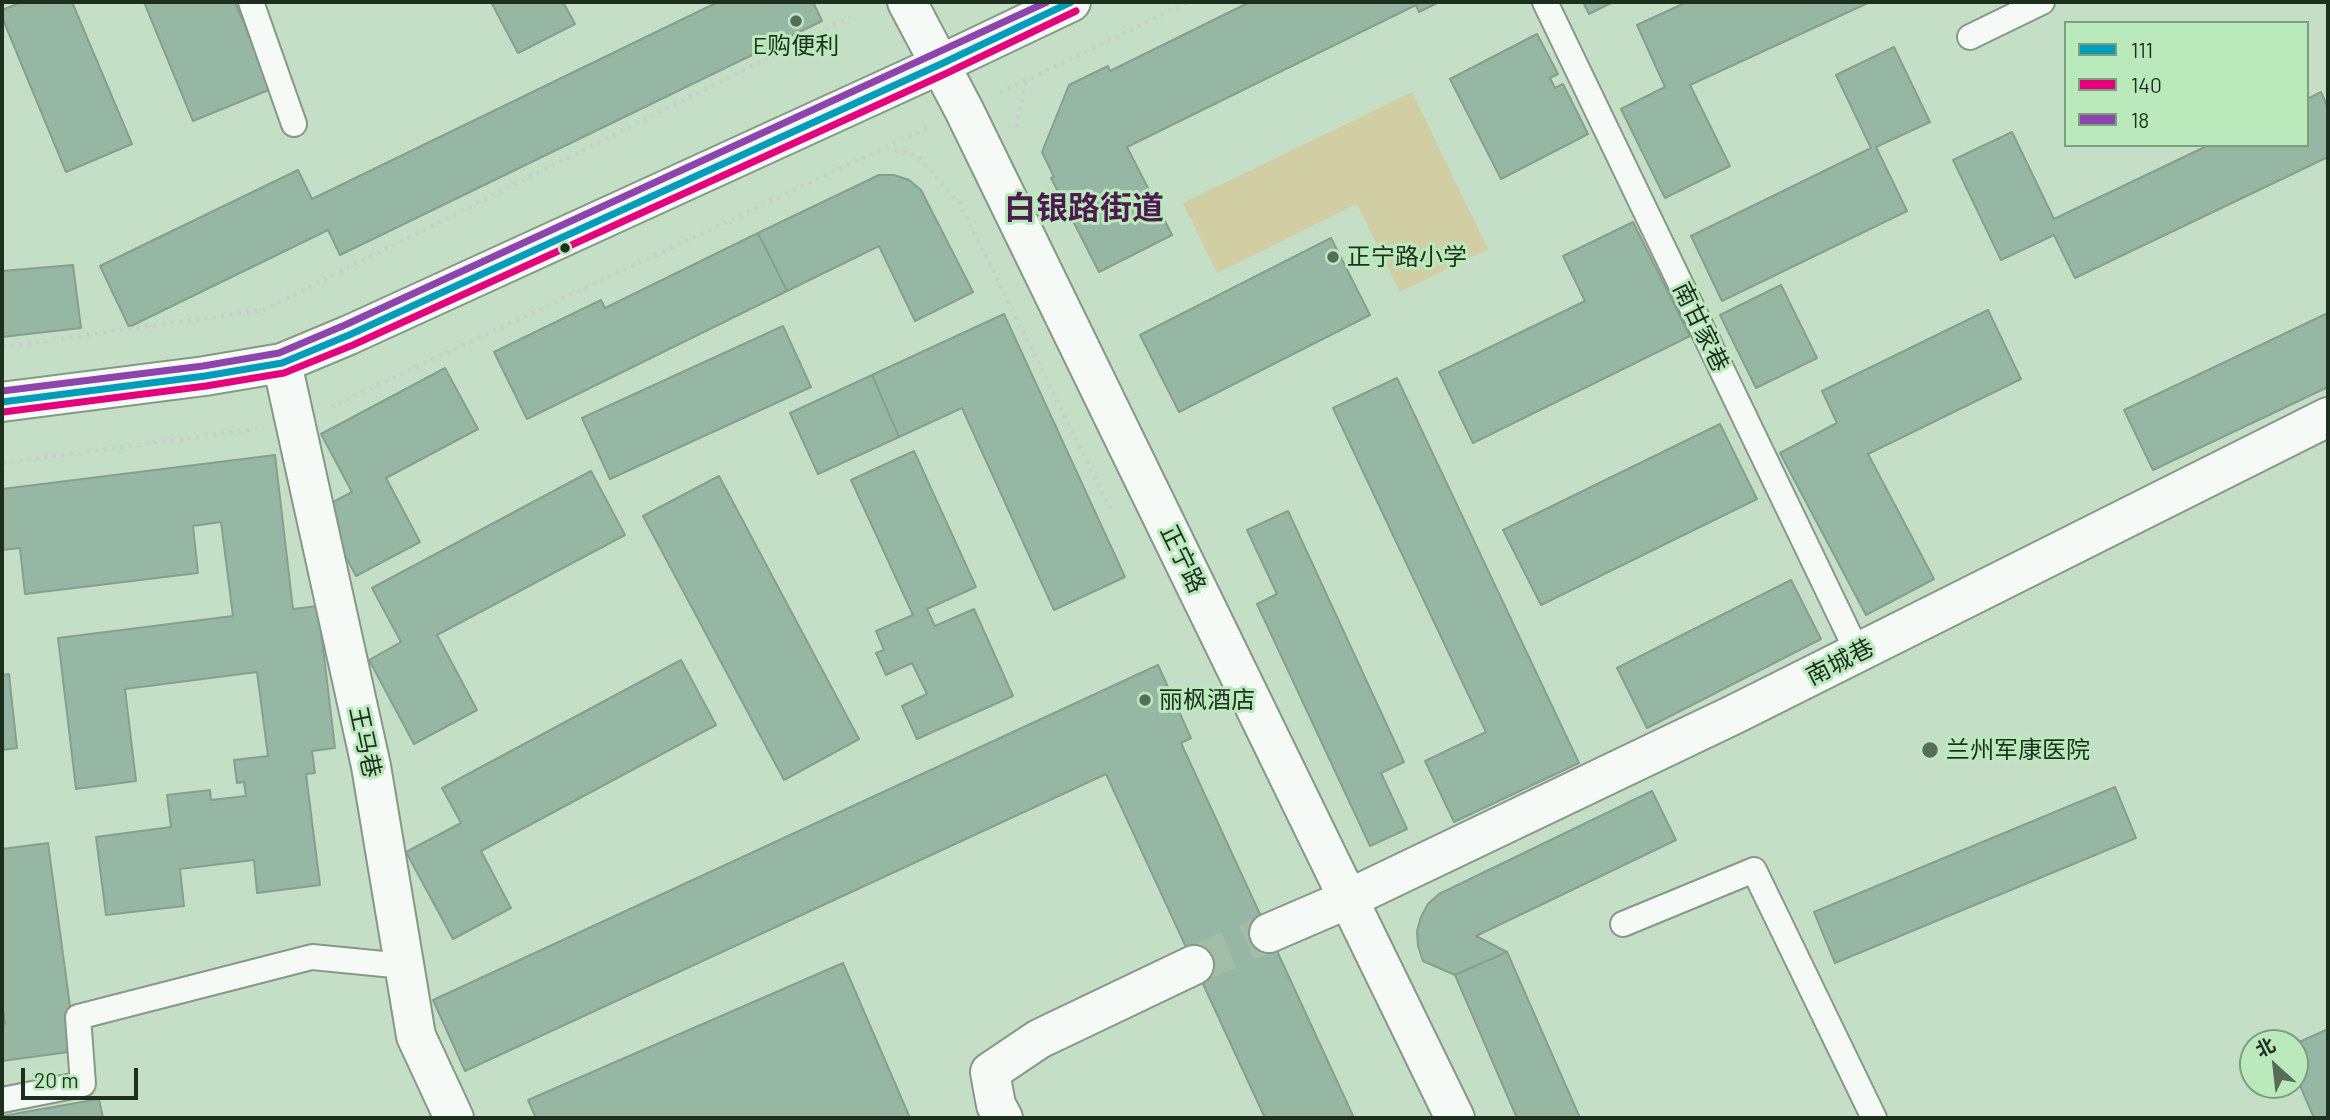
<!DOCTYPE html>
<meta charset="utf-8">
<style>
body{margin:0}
#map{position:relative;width:2330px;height:1120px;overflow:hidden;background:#c5dfc6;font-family:Barlow,"Noto Sans SC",sans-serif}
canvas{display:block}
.frame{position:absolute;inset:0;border:4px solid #1d301e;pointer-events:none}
.legend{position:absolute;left:2064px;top:21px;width:245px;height:126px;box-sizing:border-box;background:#baeabc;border:2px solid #7ba07d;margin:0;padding:9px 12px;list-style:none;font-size:21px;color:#1d301e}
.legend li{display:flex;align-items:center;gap:14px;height:35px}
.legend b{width:35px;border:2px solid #7ba07d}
.north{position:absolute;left:2239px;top:1029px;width:70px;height:70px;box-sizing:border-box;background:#baeabc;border:2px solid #7ba07d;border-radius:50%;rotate:333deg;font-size:19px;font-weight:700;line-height:28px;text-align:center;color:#1d301e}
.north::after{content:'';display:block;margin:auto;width:24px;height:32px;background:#586d59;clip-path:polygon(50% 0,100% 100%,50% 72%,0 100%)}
.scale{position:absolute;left:21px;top:1068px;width:117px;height:32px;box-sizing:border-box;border:4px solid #1d301e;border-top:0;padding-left:9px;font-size:21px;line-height:24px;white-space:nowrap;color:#1d301e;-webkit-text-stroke:5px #baeabc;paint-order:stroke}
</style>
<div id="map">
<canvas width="2330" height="1120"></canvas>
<div class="frame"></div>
<ul class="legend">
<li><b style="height:9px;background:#039dbc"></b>111</li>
<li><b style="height:9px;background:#e5007d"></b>140</li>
<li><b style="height:9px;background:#8e44ad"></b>18</li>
</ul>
<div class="north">北</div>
<div class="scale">20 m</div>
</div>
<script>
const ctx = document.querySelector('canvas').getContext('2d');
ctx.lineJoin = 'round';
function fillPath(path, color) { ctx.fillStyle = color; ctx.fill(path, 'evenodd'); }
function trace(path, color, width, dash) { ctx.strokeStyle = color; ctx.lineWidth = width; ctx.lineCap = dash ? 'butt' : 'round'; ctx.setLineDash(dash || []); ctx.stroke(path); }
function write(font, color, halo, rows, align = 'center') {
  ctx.font = font + ' Barlow,"Noto Sans SC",sans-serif'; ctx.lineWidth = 6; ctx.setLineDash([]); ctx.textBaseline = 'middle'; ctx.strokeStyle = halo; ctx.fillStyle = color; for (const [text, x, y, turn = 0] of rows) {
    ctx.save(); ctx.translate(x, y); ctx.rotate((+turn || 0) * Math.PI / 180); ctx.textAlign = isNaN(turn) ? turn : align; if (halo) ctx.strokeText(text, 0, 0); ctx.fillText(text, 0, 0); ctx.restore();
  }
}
const green = new Path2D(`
 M1412,92L1488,249L1400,292L1357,204L1217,273L1183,203Z`);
const building = new Path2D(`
 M22,2H72L132,144L66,172L2,17V10Z
 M144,2H235L271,89L193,121Z
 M491,2H563L575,24L518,53Z
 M718,2H813L822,21L340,255L328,230L129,327L100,266L298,170L312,199Z
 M1250,2H1439L1419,12L1416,5L1127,147L1172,235L1099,272L1051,178L1054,177L1042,152L1069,85L1108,66L1110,71Z
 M1583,2H1613L1589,14Z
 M1687,2H1870L1690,85L1730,166L1665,198L1621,109L1665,87L1637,25Z
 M1537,34L1558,74L1550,78L1555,88L1563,84L1588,134L1501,179L1450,79Z
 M1894,47L1930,122L1876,147L1907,211L1722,301L1691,236L1871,148L1836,75Z
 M2321,92L2328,108V157L2075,278L2054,235L2001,260L1953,160L2012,132L2054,219L2209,145H2307V99Z
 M879,175H894L909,180L921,190L973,292L915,321L879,246L787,291L758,233Z
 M1633,222L1690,336L1473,443L1439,372L1585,301L1563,256Z
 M758,233L787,291L527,419L494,352L601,300L605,308Z
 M1331,238L1370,315L1179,412L1140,335Z
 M73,265L81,328L2,337V271Z
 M1781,285L1817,358L1756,388L1720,315Z
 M1988,310L2021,379L1868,454L1934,579L1866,615L1780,453L1837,423L1822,391Z
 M2328,313V387L2153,470L2124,410Z
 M1004,314L1125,577L1054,610L962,408L899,437L872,375Z
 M783,326L811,387L610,479L582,418Z
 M445,368L478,429L386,478L420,542L356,576L320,509L352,492L321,434Z
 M872,375L899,437L818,474L790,413Z
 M1397,378L1579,763L1454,822L1425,761L1486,732L1333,408Z
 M1720,424L1757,499L1541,605L1503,530Z
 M914,451L976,587L927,609L935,626L974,609L1013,696L917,739L902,706L927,694L912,663L886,675L876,653L884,650L876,631L913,615L851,480Z
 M275,455L293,609L318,606L335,748L312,751L315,773L306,774L320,885L257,893L254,860L180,869L184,906L106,915L96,837L171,827L167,795L210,790L211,800L246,796L244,782L237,783L234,760L268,756L257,672L125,689L136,781L76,789L58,638L233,616L221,522L193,526L198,573L25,594L20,548L2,550V489Z
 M591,471L625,535L437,635L477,710L414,744L369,660L401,642L372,588Z
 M719,476L859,739L784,780L643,516Z
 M1288,511L1404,762L1381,773L1407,829L1370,846L1257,604L1277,594L1247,530Z
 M1791,580L1821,639L1647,728L1617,668Z
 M681,660L716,725L481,851L511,908L453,939L406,852L461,823L442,788Z
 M1158,665L1191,738L1181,743L1354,1118H1265L1106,774L465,1071L433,1000Z
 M9,674L17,748L2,750V675Z
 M2115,787L2136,838L1835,963L1814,912Z
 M1652,791L1676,840L1476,936L1507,952L1455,975L1423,961L1418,946L1417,931L1421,917L1428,904L1439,894Z
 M48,843L76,1051L2,1061V1024H5L2,1003V849Z
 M1507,952L1580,1118H1517L1455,975Z
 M843,963L910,1118H536L528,1100Z
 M2328,1029V1118H2314L2295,1074V1044Z
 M99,1099L103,1118H2V1116Z`);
const streetTunnel = new Path2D(`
 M1194,965L1269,933`);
const path = new Path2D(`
 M1000,93L1188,2
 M1016,127L1026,81
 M886,148L917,156L960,204L1110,508
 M2,347L263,310L850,17
 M331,407L929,127
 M2,463L257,429`);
const lane = new Path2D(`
 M251,2L294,124
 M1545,2L1858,653
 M1970,37L2042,2
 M1623,924L1754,870L1874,1118
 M2,1100L83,1084L78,1017L312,957L404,966`);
const street = new Path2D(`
 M907,2L964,110L1455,1118
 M282,363L371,766L416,1036L454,1118
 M1269,933L1348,899L1735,714L2328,417
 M1003,1118L996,1105L990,1072L1039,1039L1194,965`);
const secondary = new Path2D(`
 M2,402L205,376L282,363L349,335L941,64L1071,2`);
const bus1 = new Path2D(`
 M2,402L205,376L282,363L349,335L941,64L1071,2`);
const bus2 = new Path2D(`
 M3,412L206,386L284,373L353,345L945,74L1076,11`);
const bus3 = new Path2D(`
 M2,391L203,366L279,353L345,325L1047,2`);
const markers = [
 [796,21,7,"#586d59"],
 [565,248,6,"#1d301e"],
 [1333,257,7,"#586d59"],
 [1145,700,7,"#586d59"],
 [1930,750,9,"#586d59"]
];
const poiNames = [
 ["E购便利",796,46,"center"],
 ["正宁路小学",1347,257],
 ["丽枫酒店",1159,700],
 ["兰州军康医院",1946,750]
];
const streetNames = [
 ["南甘家巷",1701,327,64],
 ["正宁路",1183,559,64],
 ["南城巷",1840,662,-27],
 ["王马巷",365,742,78]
];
const districtNames = [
 ["白银路街道",1084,208]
];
fillPath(green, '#d1cea4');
fillPath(building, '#96b7a4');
trace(building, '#869f8e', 2);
trace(streetTunnel, '#a3bca4', 38, [38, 19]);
trace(lane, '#849986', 28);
trace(street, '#849986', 42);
trace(secondary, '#849986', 42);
trace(path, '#c8d1c9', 4.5, [3.5, 5]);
trace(lane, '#f6faf6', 24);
trace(street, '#f6faf6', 38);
trace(secondary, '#f6faf6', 38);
trace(bus1, '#039dbc', 7);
trace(bus2, '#e5007d', 7);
trace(bus3, '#8e44ad', 7);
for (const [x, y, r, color] of markers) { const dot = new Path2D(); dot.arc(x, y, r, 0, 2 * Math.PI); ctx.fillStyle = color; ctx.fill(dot); trace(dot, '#baeabc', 2.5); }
write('24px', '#1d301e', '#baeabc', poiNames, 'left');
write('24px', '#1d301e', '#baeabc', streetNames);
write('bold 32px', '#4b1c4d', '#baeabc', districtNames);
</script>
